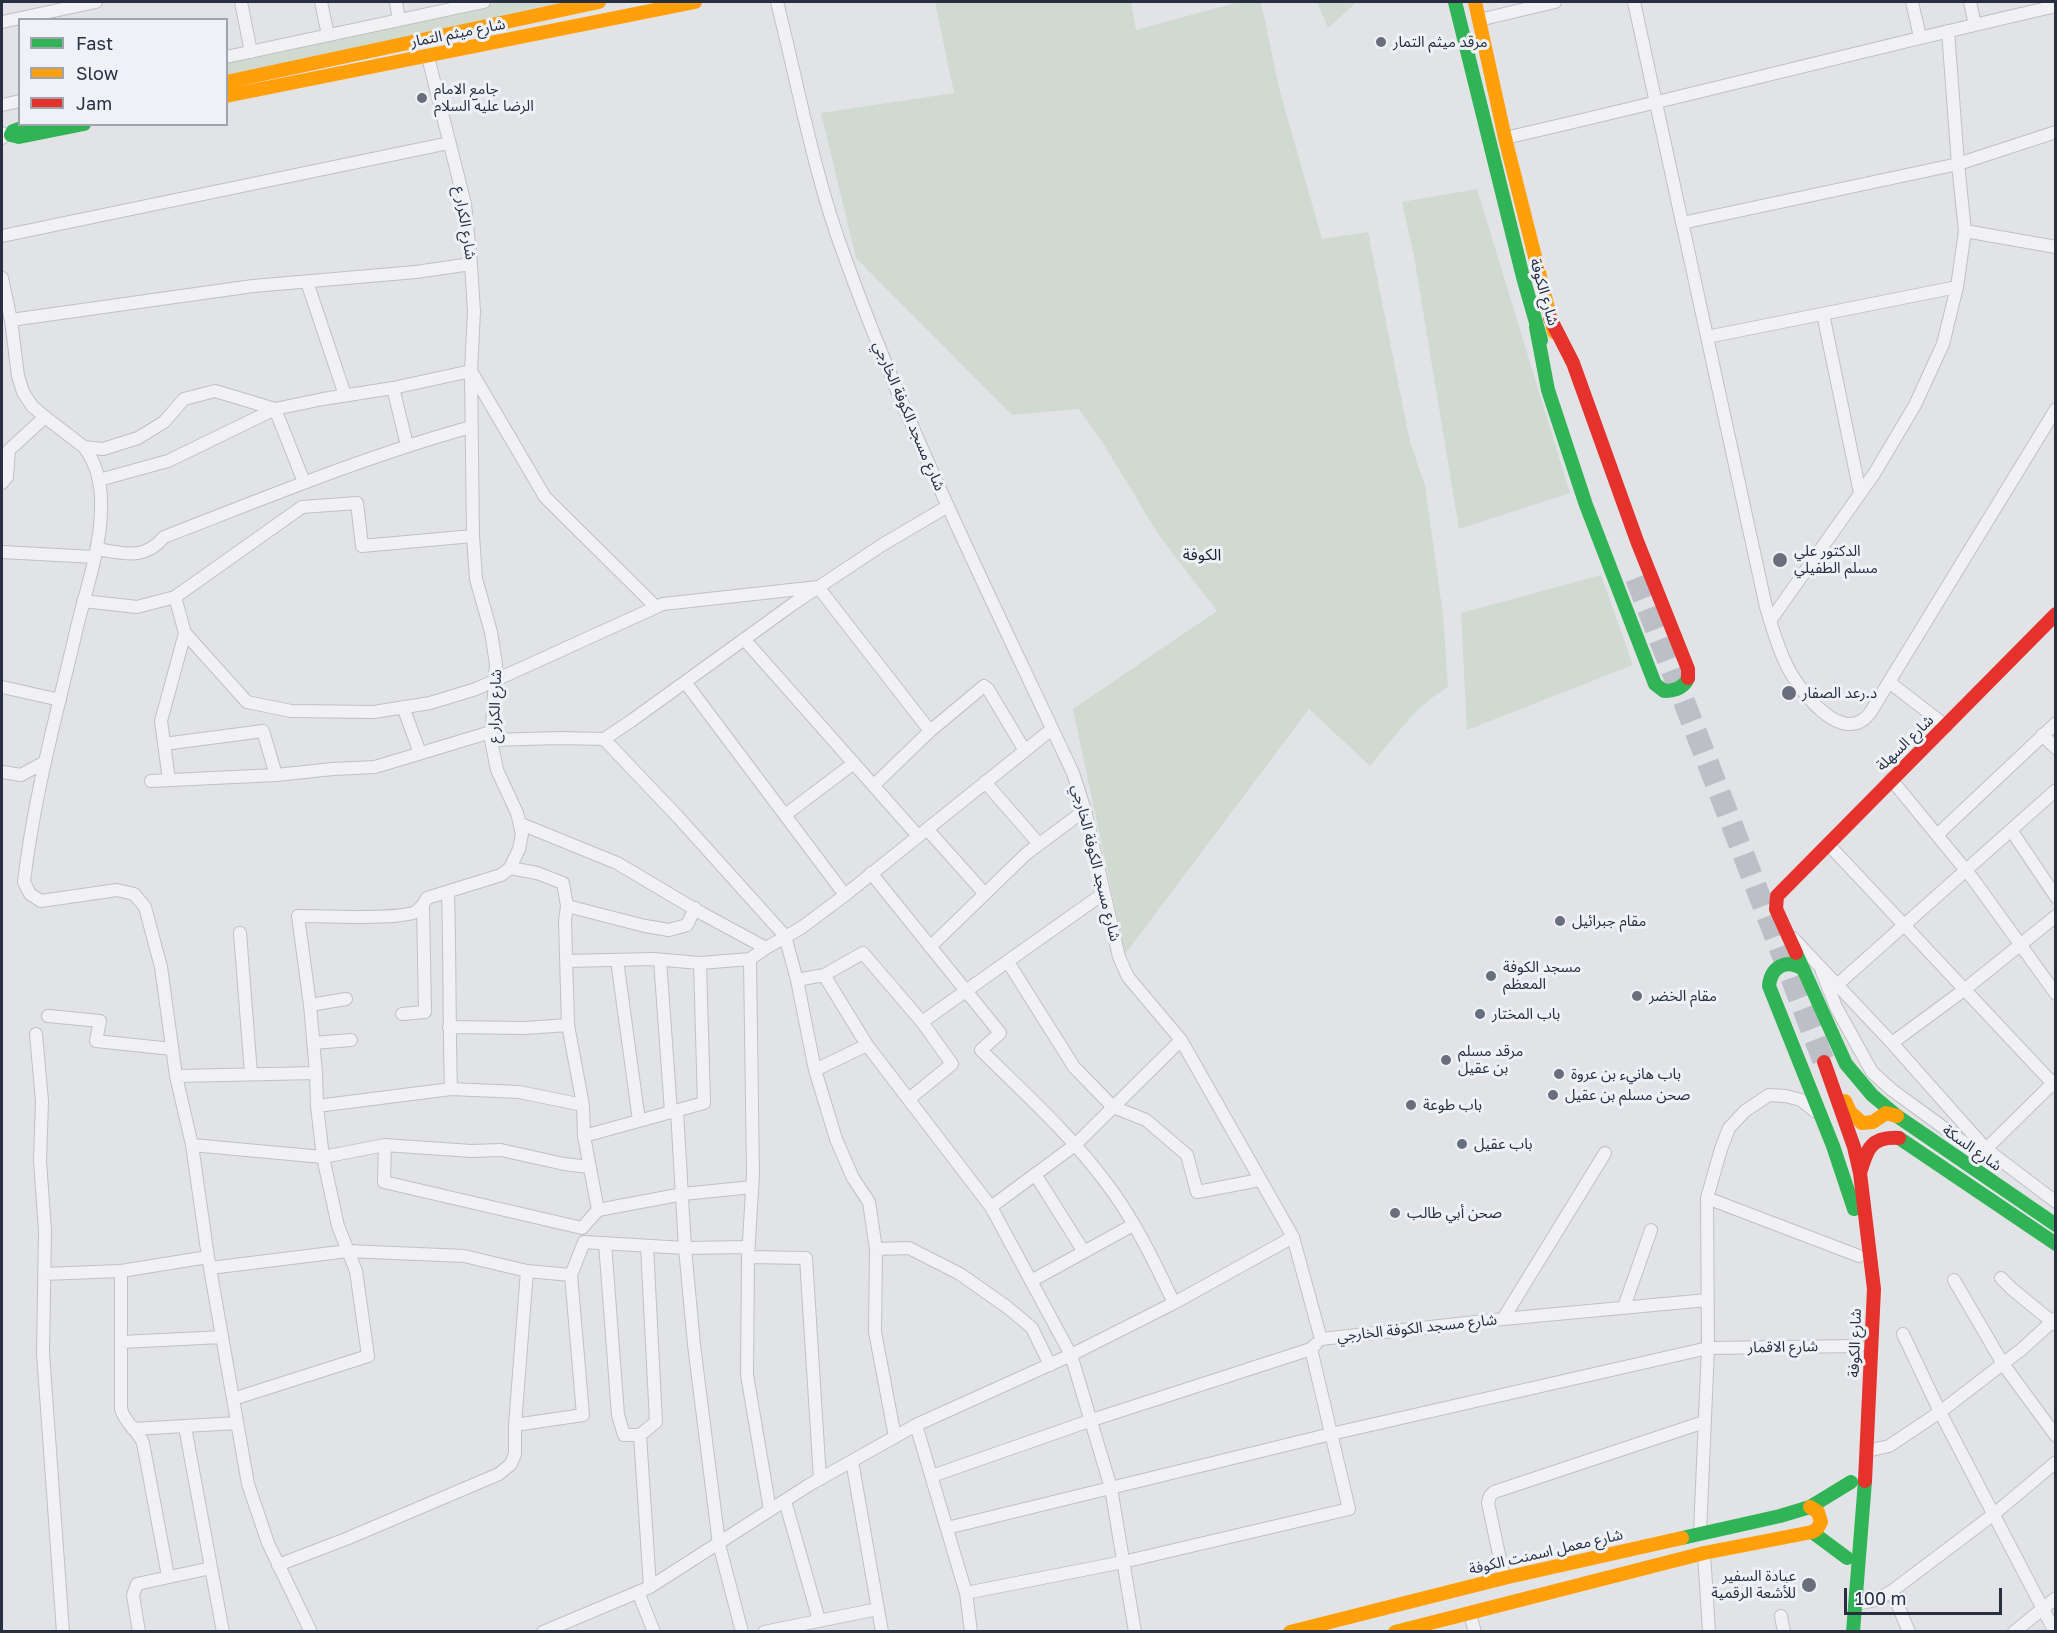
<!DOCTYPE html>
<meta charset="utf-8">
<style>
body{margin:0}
#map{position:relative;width:2057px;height:1633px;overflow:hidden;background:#e1e3e7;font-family:"Golos Text",sans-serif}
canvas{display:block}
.frame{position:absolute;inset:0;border:3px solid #272f41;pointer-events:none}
.legend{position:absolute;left:18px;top:18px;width:210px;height:108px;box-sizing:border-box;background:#eef1f6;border:2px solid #9ea3ae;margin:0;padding:8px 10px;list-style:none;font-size:18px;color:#272f41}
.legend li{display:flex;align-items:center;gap:12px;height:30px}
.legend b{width:30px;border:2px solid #9ea3ae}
.scale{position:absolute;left:1844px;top:1588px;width:158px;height:27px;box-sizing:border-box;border:3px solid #272f41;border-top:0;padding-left:8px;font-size:18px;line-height:21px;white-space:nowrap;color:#272f41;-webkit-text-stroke:4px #eef1f6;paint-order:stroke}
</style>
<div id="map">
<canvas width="2057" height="1633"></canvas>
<div class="frame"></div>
<ul class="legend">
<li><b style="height:8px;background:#30b455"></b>Fast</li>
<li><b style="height:8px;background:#ff9f0a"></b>Slow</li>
<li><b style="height:8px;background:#e5322d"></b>Jam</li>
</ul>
<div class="scale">100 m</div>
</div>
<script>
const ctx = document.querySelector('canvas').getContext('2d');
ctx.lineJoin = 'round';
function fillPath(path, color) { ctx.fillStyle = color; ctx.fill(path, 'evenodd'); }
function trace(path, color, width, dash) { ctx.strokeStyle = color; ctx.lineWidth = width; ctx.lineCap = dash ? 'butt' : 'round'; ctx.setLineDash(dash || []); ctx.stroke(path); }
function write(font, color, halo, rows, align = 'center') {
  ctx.font = font + ' "Golos Text","Noto Sans Arabic",sans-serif'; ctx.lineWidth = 6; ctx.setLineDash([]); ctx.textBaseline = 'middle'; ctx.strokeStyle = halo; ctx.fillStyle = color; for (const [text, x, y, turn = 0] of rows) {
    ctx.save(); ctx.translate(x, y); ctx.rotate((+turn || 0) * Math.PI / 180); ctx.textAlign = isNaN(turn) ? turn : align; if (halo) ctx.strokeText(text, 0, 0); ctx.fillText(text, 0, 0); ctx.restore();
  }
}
const green = new Path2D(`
 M500,2H585L227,78L226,60Z
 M935,2H1131L1136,30L1239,2H1261L1279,88L1322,239L1368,232L1410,442L1425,485L1443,615L1448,687C1416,705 1394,738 1370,766L1309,709L1125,954L1073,709L1217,611L1158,534L1103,443L1079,409L1012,415L856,258L821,113L954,93Z
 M1317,2H1357L1328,28Z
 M1477,189L1570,493L1459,529L1414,256L1402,202Z
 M1601,575L1633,665L1467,730L1461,613Z`);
const highwayTunnel = new Path2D(`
 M1636,578L1824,1062`);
const street = new Path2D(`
 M241,2L251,52
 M321,2L328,35
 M396,2L399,20
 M777,2C798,85 814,175 844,255C908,433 993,602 1073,773L1085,810L1119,957L1128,977L1181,1040L1293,1237L1321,1339
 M1634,2L1766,607C1772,627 1778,649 1788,668C1800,691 1843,748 1870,713L2056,409
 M1912,2L1920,37
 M1970,2L1975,25
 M1479,20L1555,2
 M2,22L96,2
 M226,57L484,2
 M2,105L20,101
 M2,133V138
 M1505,138C1689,96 1871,48 2056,6
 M1682,223L1958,164L2056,132
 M1965,231L2056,247
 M2,236L449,143
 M2,278L11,320L18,376L23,392L32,406L45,417L84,447C98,465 102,488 101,511C100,549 87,587 78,623C58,709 34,794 24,882L30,894L41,901L117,890L134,894L145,907L161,967L176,1076L192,1145L208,1257L248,1484L268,1543L311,1632
 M307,282L345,395
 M1823,314L1860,493
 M11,320L253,286L416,272L471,264
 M1707,337L1957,287
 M393,388L407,445
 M84,447L103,449L138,438L164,422L184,399L215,391L275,409L323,399L393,388L471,371L545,497L656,607
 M99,480L168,461L275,409L304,482
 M2,483L7,477L9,450L45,417
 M97,549C124,553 144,561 164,537C265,498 366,456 471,427
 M2,552L94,557
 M175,597L185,633L247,702L291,711L374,712L430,703L476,689L663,604L818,587L930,731
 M83,601L137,607L175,597L302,507L357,503L362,546L473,536
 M1770,621L1874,474L1915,405L1943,344L1957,287L1965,231L1958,164L1948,31
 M744,639L918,836
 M685,682L845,895
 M1889,682L1946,726
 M2,687L60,700
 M403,707L420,753
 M2042,735L2056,748
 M604,739L631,721L793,604L882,545L948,506
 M491,740L560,738L604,739L678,817L785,936L797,980L815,1070L836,1139L853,1178L869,1202L876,1249L875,1332L895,1437
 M164,744L263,731L276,775
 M2,772L21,775L45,762
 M1891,779L1973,879L2056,994
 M169,780L161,721L185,633
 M151,781L276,775L333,769L375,767L491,732
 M985,782L1039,844
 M874,785L930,731L984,686L988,689L1025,751
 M785,815L854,763
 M521,824L617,863L703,914L766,948
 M927,829L985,894
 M2011,830L2056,897
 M1937,835L2056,723
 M1828,844L2056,1087
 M510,868L537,873L563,883L567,906L565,921L568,1025L583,1105L584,1136L598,1210
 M871,873L1000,1033L981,1050C1023,1092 1068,1132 1104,1180C1133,1217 1154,1261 1174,1303
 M448,892C450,958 449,1024 451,1089
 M567,906L645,926L669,930L687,925L695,908
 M240,933L251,1074
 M1793,938L1892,1043L1986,1149L2056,1202
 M930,947L1026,854L1085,810
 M617,960L639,1121
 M660,960L671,1112
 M566,961L653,959L700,963L750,959
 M1008,962L1074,1067L1113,1107L1146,1120L1187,1155L1197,1192L1260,1180
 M1822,972L1836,1007L1872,1072L1892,1090L1981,1155
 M824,975L867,1045L991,1207L1071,1355L1111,1488L1135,1632
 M797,980L824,975L863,953L922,1022L952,1064L909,1099
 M1838,984L2056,790
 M310,1005L346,999
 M402,1014L425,1012L423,905
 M48,1016L100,1021L96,1041L172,1049
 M922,1022L1104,893
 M449,1027L525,1028L568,1025
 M36,1034L42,1101L40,1161L45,1231L43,1353L63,1632
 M313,1043L351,1040
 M1892,1043L1964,990L2056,916
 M815,1070L867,1045
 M176,1076L316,1073L310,1005L298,916C320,916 399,920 415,912C421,909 424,903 427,898L501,875L510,868L519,849L522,834L517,813L497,770L491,740L496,664L491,632L476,579L473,536L471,371L474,312L471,264L465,204L428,57
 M317,1106L451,1089L519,1092L583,1105
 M677,1111L685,1248L694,1345L719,1544L742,1632
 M584,1136L704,1103L700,963
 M192,1145L323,1157L385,1145L471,1151L501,1150L564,1164L589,1167
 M385,1145L384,1182L582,1228L598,1210L683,1194L752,1187
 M1982,1153L2056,1080
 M1035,1174L1084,1252
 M1707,1198L1859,1256
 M991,1207L1075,1145L1181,1040
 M605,1243L618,1415L624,1435H640
 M647,1246L656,1422L640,1435L650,1587
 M876,1249L909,1248L960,1274L1007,1307L1032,1328L1050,1365
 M748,1257L806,1258L820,1479
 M210,1268L348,1251L464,1256L527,1271L515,1425V1454L511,1464L499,1474L346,1539L278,1565
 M121,1271V1409C125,1424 138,1430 143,1443L168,1576
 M527,1271L571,1275L584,1242L685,1248L748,1247
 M44,1274L121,1271L208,1257
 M2001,1278L2012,1289L2056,1325
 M1954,1280L2003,1364L2056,1436
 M1031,1281L1133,1225
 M1624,1307L1651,1230
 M1503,1319L1605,1153
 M1903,1334L1940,1412L2055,1632
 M1321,1339L1503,1319L1707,1300
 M122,1342L222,1337
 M233,1399L368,1356L356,1271L338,1226L323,1157L317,1106L316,1073
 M515,1425L583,1415L571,1275
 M916,1425L966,1593L971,1632
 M185,1427L223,1632
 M133,1429L237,1423
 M1867,1451L1889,1446L1940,1412L2022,1349L2056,1318
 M852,1461L882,1632
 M932,1476L1092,1420L1311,1349L1316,1344
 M785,1501L819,1620
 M770,1510L747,1375L748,1257L753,1175L750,959L766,948L801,928L845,895L1052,729
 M947,1528L1331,1434L1708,1348L1859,1346
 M1700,1533L1708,1348L1707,1198L1721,1149L1729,1128L1745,1111L1769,1095L1786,1096L1801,1100L1816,1112
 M1704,1553L1709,1632
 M1504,1578L1488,1503L1490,1496L1494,1492L1704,1422
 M1892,1591L1909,1632
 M638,1592L654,1632
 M966,1593L1123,1562L1349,1509L1311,1349
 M1855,1604L1876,1600L1892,1591L1994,1514L2056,1462
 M1470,1614L1475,1632
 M1781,1616L1784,1632
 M139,1632L133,1595L137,1584L211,1568
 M543,1632L650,1587L809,1485L916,1425L1071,1355L1174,1303L1293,1237
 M764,1632L878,1609
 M2014,1632L2056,1598`);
const fast = new Path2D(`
 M1455,2L1523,277L1541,340
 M33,124L13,131L11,135L19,137L84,124
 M1536,327L1548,390L1586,505L1655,684L1664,691C1675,691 1684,688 1688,678
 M1796,953L1846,1064L1872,1095L1897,1116L2056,1225
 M1803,969C1786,958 1771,967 1769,986L1833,1146L1854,1209
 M1899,1138L2056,1244
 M1812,1532L1847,1558
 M1682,1538L1780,1516L1810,1507L1851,1482
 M1853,1632L1865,1481`);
const slow = new Path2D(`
 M1475,2L1505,138L1554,332
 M226,82L599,2
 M226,96L695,2
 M1845,1101L1850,1112L1862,1123L1873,1122L1886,1113L1897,1116
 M1290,1632L1504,1578L1682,1538
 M1395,1632L1704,1553L1812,1532L1817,1529L1821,1522L1818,1512L1810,1507`);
const jam = new Path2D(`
 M1550,318L1573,363L1637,541L1688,669V678
 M1796,953L1776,909L1777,896L2056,614
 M1824,1062L1854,1147L1860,1173L1874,1289L1865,1481
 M1860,1173C1867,1149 1871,1136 1899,1138`);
const markers = [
 [1381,42,6,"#686e7b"],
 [422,98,6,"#686e7b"],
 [1780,560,8,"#686e7b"],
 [1789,693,8,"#686e7b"],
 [1560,921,6,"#686e7b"],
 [1491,976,6,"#686e7b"],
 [1637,996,6,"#686e7b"],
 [1480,1014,6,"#686e7b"],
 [1446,1060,6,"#686e7b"],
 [1559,1074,6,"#686e7b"],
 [1553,1095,6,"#686e7b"],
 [1411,1105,6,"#686e7b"],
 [1462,1144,6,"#686e7b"],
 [1395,1213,6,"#686e7b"],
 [1809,1585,8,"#686e7b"]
];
const streetNames = [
 ["شارع ميثم التمار",458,33,-11],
 ["شارع الكرار ع",465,223,81],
 ["شارع الكوفة",1544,292,74],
 ["شارع مسجد الكوفة الخارجي",909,416,67],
 ["شارع الكرار ع",495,706,-88],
 ["شارع السهلة",1905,743,-44],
 ["شارع مسجد الكوفة الخارجي",1096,863,76],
 ["شارع السكة",1972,1148,35],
 ["شارع مسجد الكوفة الخارجي",1417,1328,-6],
 ["شارع الكوفة",1855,1343,-88],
 ["شارع الاقمار",1783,1347,-1],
 ["شارع معمل اسمنت الكوفة",1546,1552,-13]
];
const poiNames = [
 ["مرقد ميثم التمار",1393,42],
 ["جامع الامام",434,89],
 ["الرضا عليه السلام",434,106],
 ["الدكتور علي",1794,551],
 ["مسلم الطفيلي",1794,568],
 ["د.رعد الصفار",1802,693],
 ["مقام جبرائيل",1572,921],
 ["مسجد الكوفة",1503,967],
 ["المعظم",1503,984],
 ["مقام الخضر",1649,996],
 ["باب المختار",1492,1014],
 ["مرقد مسلم",1458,1051],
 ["بن عقيل",1458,1068],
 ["باب هانيء بن عروة",1571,1074],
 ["صحن مسلم بن عقيل",1565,1095],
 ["باب طوعة",1423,1105],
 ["باب عقيل",1474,1144],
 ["صحن أبي طالب",1407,1213],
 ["عيادة السفير",1796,1576,"right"],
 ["للأشعة الرقمية",1796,1593,"right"]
];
const neighbourhoodNames = [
 ["الكوفة",1202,555]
];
fillPath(green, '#d0dad1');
trace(highwayTunnel, '#bcbfc6', 22, [22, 11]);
trace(street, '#bfc1c5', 14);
trace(street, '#f1f1f3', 12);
trace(fast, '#30b455', 14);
trace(slow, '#ff9f0a', 14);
trace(jam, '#e5322d', 14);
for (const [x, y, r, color] of markers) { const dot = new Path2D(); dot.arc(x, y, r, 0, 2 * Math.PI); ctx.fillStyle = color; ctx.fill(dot); trace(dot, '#eef1f6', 2); }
write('15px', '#272f41', '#eef1f6', streetNames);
write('15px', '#272f41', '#eef1f6', poiNames, 'left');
write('16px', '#192032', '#eef1f6', neighbourhoodNames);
</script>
